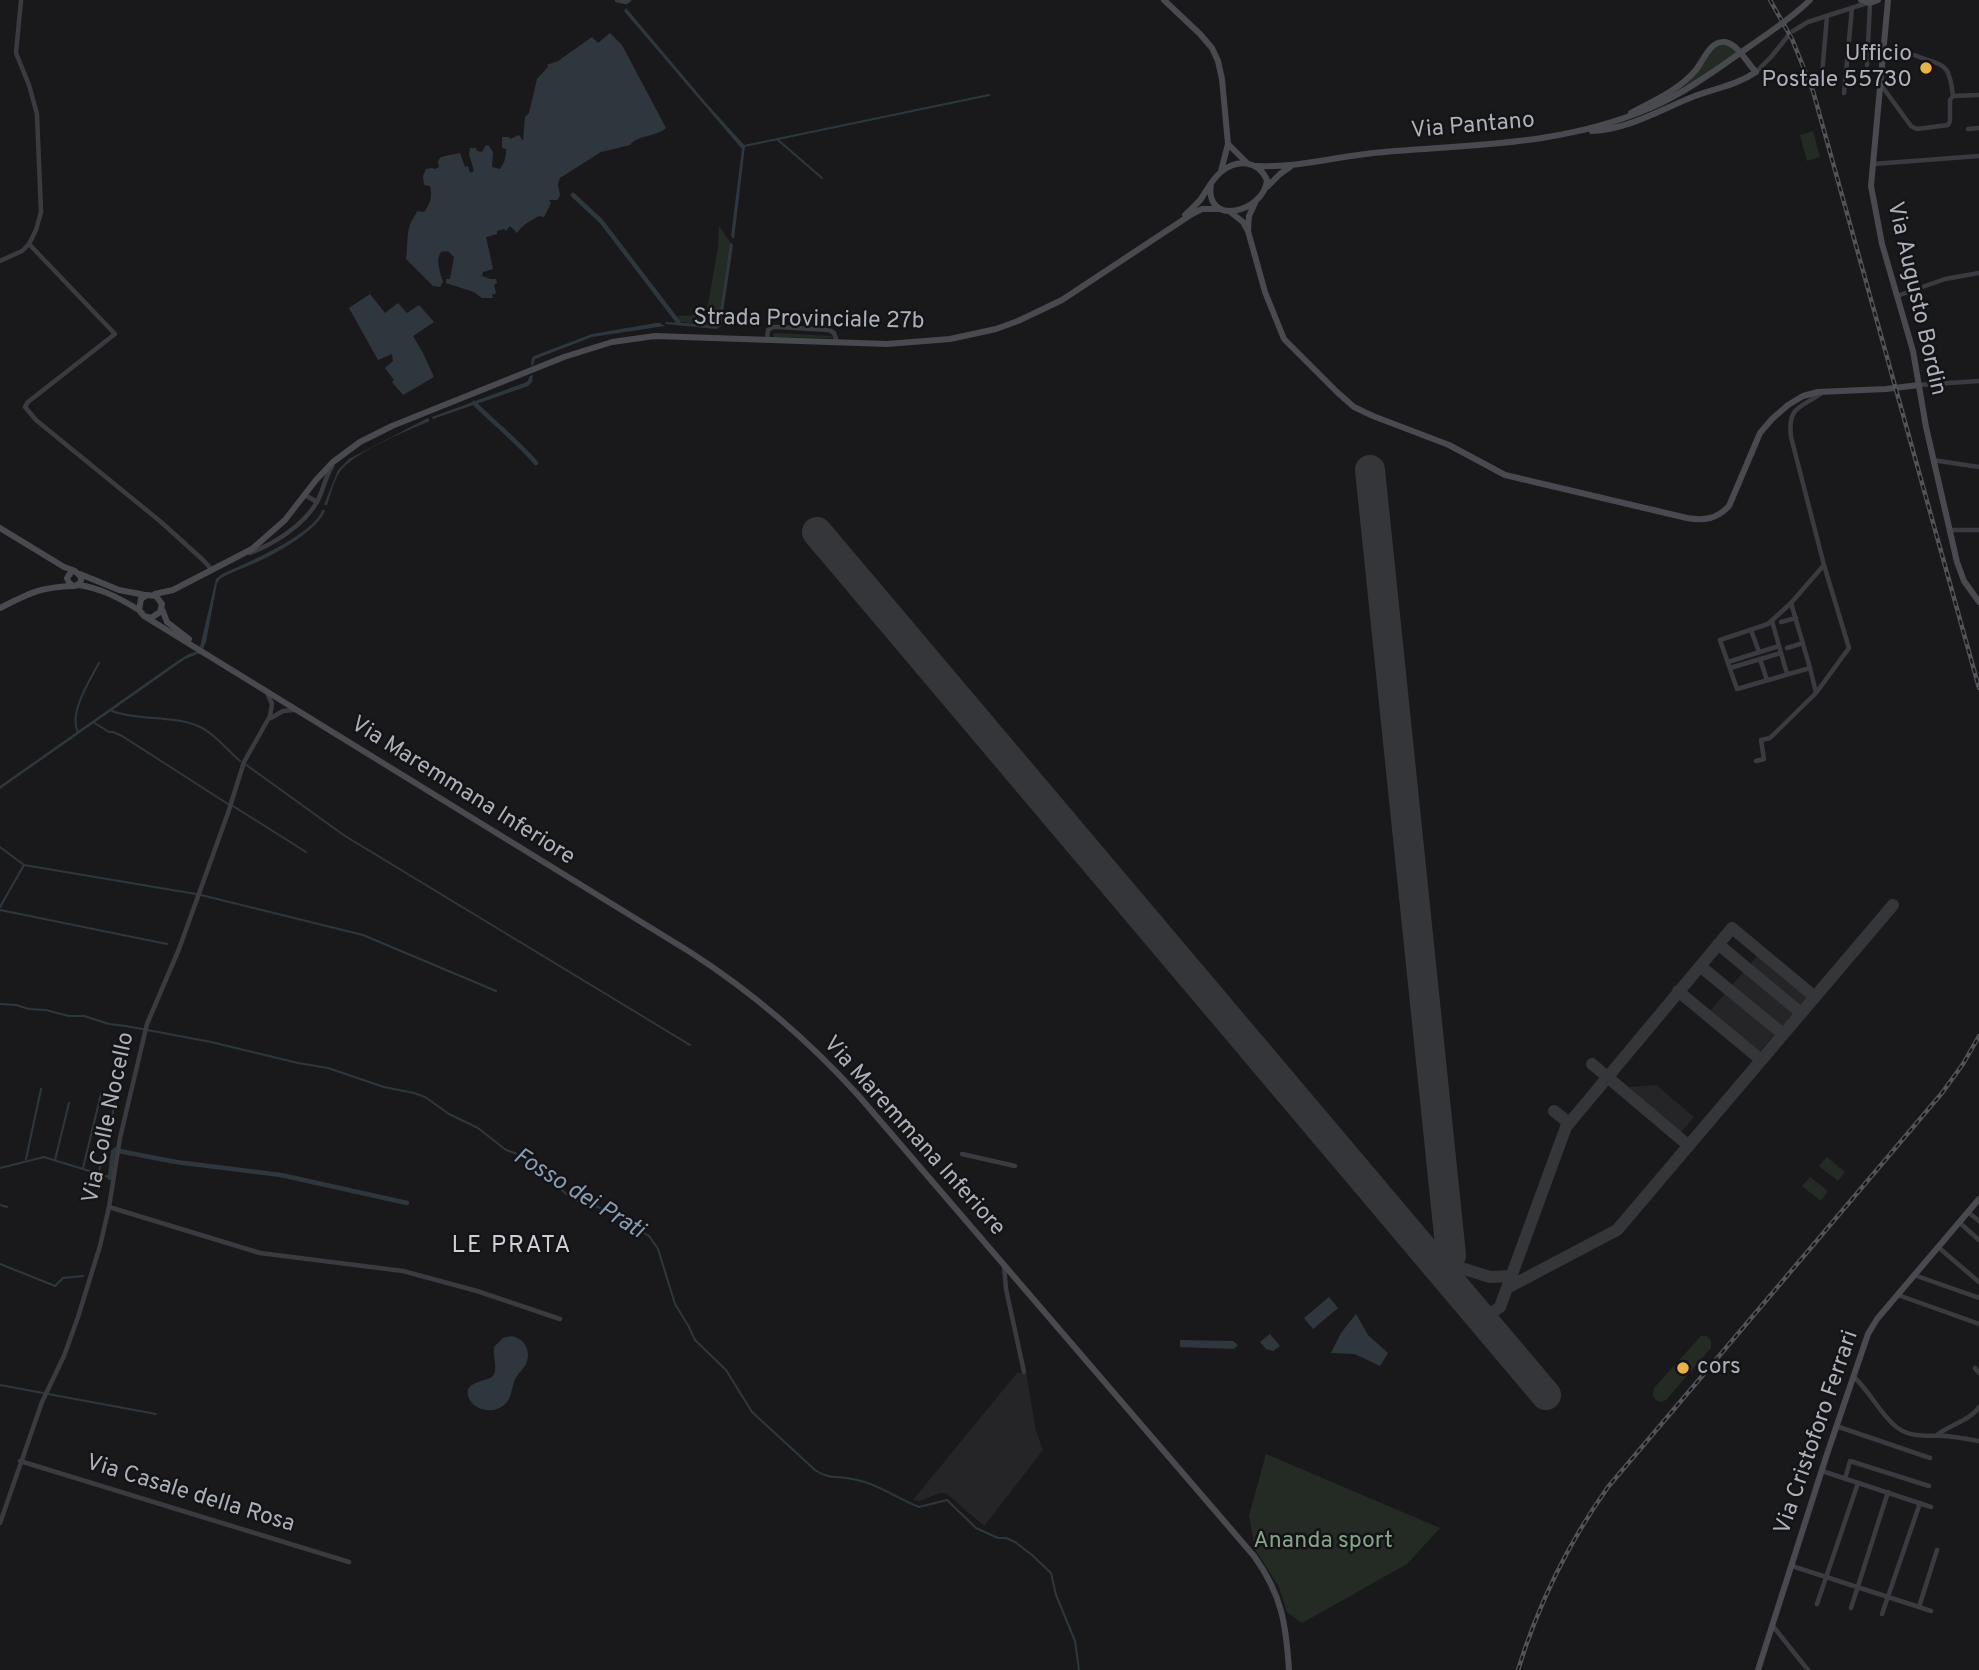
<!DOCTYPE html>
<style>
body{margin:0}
canvas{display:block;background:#19191b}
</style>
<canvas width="1979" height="1670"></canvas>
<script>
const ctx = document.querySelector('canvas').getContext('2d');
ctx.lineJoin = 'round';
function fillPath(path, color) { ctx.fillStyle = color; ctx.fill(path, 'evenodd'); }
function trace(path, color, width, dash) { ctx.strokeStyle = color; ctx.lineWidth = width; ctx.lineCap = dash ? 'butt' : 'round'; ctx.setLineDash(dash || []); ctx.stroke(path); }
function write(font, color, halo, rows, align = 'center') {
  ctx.font = font + ' Overpass,sans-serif'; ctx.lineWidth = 5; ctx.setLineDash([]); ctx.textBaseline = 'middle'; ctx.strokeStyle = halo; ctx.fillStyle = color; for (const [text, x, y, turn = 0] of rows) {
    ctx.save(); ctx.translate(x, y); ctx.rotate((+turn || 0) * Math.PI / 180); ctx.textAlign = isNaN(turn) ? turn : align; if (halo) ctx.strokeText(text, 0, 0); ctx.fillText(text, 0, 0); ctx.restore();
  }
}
const built = new Path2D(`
 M1764,948L1813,990L1754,1058L1705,1017Z
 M1656,1085L1694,1117L1676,1138L1622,1093L1628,1087Z
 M1026,1372L1036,1431L1043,1450L984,1526L946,1493H940L920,1501L913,1500L1017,1373Z`);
const green = new Path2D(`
 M1719,44L1730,45L1738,53L1702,78L1682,88C1698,76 1704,57 1719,44Z
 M1813,131L1820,157L1807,161L1800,135Z
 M719,226L730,242L718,324L716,325L681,322L677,316C690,315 702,317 708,305L718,247Z
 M775,333L831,336L833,338L774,337L773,334Z
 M1827,1157L1845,1172L1838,1181L1819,1166Z
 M1810,1177L1828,1191L1821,1201L1802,1186Z
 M1701,1336H1706L1711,1340V1348L1666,1400C1660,1403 1656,1402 1653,1396L1654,1388Z
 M1266,1454L1440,1528L1407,1564L1302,1623L1287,1612L1279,1587L1255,1549L1249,1516Z`);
const water = new Path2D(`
 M626,8L706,103L745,146L734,239L731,236L742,149L624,11Z
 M610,33L622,45L666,128C656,137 637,135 630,145L601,152L560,178L558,184L560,196L557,200H549L551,203L544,217L539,216C530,221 523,224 517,233L510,226L506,231L504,229L497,231V234L486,237L493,269L483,272L482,276L490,279H496L497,283L494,285L496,293L492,295L493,298H482L474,292L446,283V279H450L454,257L448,251L441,252C435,260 440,272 443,282L440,287L433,286L406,259C408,247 406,233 411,222C413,218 416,215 417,211L424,212C430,205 433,195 430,186L424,185L423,176L426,169L432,168L435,169L439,167L438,161L441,157L460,153L465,167L468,166L470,173L474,171L469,154L470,148H476L477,151L482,152L486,145L489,146L493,152L492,167L500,169C505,162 506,157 506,149L502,148V137H509L510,139L519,135L523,141L525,117L529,113L537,79L548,67L547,65L558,61L592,37L598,43Z
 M730,242L733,245L721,326L716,329L666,324L665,322L716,325L718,324Z
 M370,294L385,313L398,303L407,313L419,305L434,322L413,336L423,353L434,377L403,395L392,382L394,380L385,368L393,361L392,354L378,360L349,308Z
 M656,323H660L665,326L592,337L535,359L533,365L531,366L532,358L534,356L592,334Z
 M533,375L532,382L528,386L433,419L432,417L527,382L530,376Z
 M428,418L430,421C406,431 359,450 342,469C334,478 331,494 327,505H324L338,470L349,459Z
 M322,510H325C320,529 274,555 255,563C243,568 231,572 220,579L217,583L206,642L203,649L200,647L216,579L222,574C245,564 315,534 322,510Z
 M198,651L200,653L185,659L0,789V786L179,660L189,654Z
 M1329,1297L1338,1308L1313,1329L1304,1318Z
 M1356,1314L1368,1335L1388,1353L1380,1366L1355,1354L1331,1353L1341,1333Z
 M1270,1334L1280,1346L1273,1351L1266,1349L1260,1342Z
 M511,1336C524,1338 532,1351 526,1364C522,1371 516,1375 514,1382C511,1391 511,1400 503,1406C489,1416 465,1407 468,1389C477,1377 494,1383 495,1371C496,1363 493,1355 494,1347L503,1338Z
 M1180,1340L1233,1341L1238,1345L1234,1349L1180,1347Z`);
const stream = new Path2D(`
 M778,140L822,178
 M744,146L989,95
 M112,711C138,721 171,715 198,726C214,733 227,750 240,761
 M93,722L109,732H113L122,736L228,804
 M78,732C68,714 90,680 99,663
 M245,764L345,836L690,1045
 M233,806L306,852
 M0,847L24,865L196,894
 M201,895L363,935L496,991
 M0,907L24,865
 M0,910L167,944
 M0,1004L16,1005L29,1009L46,1010L69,1016H84L109,1024L126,1026L211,1042L298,1063L328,1068L384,1087L414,1093L425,1097L449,1114L478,1128L506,1150L520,1155L538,1165L565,1193L581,1203L598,1207L614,1215L649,1236L658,1249L675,1304L689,1327L695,1340L726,1370L752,1412L815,1470C827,1479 838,1476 852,1479C877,1483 896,1498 919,1507L947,1500L976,1528L998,1538H1006L1015,1542L1032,1555L1051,1573L1056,1595L1075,1641L1079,1670
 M26,1159L41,1089
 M55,1160L69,1103
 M0,1168L44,1157L109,1177
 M83,1168L101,1094
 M99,1172L116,1098
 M0,1205L7,1207
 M0,1264L55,1286L63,1278L83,1276
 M0,1385L43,1393
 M48,1394L156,1414`);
const canal = new Path2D(`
 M573,195L601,221L679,323
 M474,403C494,423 517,441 536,463
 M119,1151L176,1162L281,1175L407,1203
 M109,1177L110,1178L113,1152L115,1150`);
const taxiway = new Path2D(`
 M1718,944L1801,1013
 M1700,966L1783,1034
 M1678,991L1761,1060
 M1592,1064L1689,1146
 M1554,1111L1569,1123
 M1451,1255L1461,1268L1490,1277L1512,1276
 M1507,1288L1617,1230L1893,905
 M1482,1320L1500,1307L1566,1127L1732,928L1815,997`);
const runway = new Path2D(`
 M1370,470L1451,1255
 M817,532L1546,1395`);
const street = new Path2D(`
 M617,0L626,2L629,0
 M1793,31L1808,22L1867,3
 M1914,55C1945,67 1949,61 1953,96L1979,95
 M1867,65L1870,3
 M1756,72L1771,57L1788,36
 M1822,75L1827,16
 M1881,85L1911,126L1917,129L1948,125L1950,121V100L1953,96
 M1844,93L1852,8
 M1968,129L1979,128
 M1873,164L1979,156
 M29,244L115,334L28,402L25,407L36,420L161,522L203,560L212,570
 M0,261L22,251L29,244L36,230L41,212L37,114L29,85L16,53L21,0
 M1897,296L1945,279L1979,273
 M767,340L768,330L773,327H779L829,330L834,333L837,342
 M1919,385L1979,381
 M1823,392C1802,408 1787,405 1791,437L1824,565L1791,603L1768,624L1720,640L1737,689L1810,668L1816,693L1849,648L1824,565
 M1933,460L1979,467
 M305,495L317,502
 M1950,530H1979
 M250,553C274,544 304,525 317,502C323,491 325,478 332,466
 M1791,603L1810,668
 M1772,621L1787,674
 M1781,622L1796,618
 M1751,630L1759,652
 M1787,648L1803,643
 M1760,659L1767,680
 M1728,662L1779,646
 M1730,668L1781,653
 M271,718L283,711L294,710
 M1756,761L1764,759L1761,740L1770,738L1816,693
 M962,1154L1015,1166
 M109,1207L260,1253L403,1271L477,1291L560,1319
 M1968,1212L1979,1221
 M1959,1222L1979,1240
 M1938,1247L1979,1282
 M1004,1266L1006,1289L1024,1372
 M1914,1275L1979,1298
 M1898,1295L1979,1324
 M1975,1368L1979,1373
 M1854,1377C1870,1392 1878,1410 1893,1424C1908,1439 1927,1435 1946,1436C1957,1437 1968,1439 1979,1441
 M1836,1426L1930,1458
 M1937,1435C1948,1426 1972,1419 1979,1407
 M20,1461L349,1562
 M1822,1471L1931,1507
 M1845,1479L1850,1461L1929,1486
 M0,1523L42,1402L64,1356L78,1317L100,1246L109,1207L120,1138L147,1024L179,949L228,813L244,762L270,716L272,704L268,695
 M1792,1566L1919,1607L1937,1550
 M1817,1604L1858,1483
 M1919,1607L1931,1611
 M1851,1608L1888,1492
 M1882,1614L1920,1503
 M1772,1625L1808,1670`);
const secondary = new Path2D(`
 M1164,0L1200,34L1212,48L1218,61L1222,79L1228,144L1221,171
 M1861,0L1870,3L1878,0
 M1888,0L1871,186L1882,244L1913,351L1926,427L1957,562L1964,581L1979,602
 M1592,131C1630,129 1661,109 1695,96C1716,88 1737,85 1756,72C1747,63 1738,44 1725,42C1710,40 1703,62 1695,71C1679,90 1653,101 1631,113
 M1229,145L1247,163
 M1257,166C1296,168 1335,157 1373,153C1470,144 1559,147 1650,108
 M1267,187L1280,174L1290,167
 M1229,211L1243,222L1248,231L1265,292L1284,339L1337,392L1354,407L1373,416L1449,445L1505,475L1687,518C1704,521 1717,519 1729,506L1760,433L1772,419L1788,405L1803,396L1818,392L1886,389L1919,385
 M1185,215C1190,210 1196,205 1201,199C1207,190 1212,179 1221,172C1237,159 1258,160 1267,180C1264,213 1204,227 1211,184
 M1248,230L1249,216L1255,203
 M0,528L64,567L73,570
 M80,574L119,590L145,595
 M78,585C101,588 119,598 139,610
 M155,594L173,590L252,549L285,520L316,480L333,462L360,442L392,426L564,357L612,342L655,336L887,344L950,339L996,329L1018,321L1062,300L1192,214L1202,209H1220
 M0,608C30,593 40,587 74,586C79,585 82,582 81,577L75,571L71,572L67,578L69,583L73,586
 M162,609L167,622L189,639
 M144,616L151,618L160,612L162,604L156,596L147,595L141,599L139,610L144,616L690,952C752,992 808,1040 858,1095L1254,1556C1282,1595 1286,1624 1289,1670
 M1758,1670L1827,1454L1868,1334L1877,1319L1979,1199`);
const rail = new Path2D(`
 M1770,0L1792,39L1813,91L1979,688
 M1518,1670C1538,1605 1569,1542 1608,1487L1942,1093L1963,1064L1979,1036`);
const secondaryBridge = new Path2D(`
 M1650,108C1687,92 1720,67 1753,44C1773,30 1793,17 1810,0`);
const markers = [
 [1926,68,7,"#e9b443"],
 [1683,1368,7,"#e9b443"]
];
const poiNames = [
 ["Ufficio",1912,55],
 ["Postale 55730",1912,81],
 ["cors",1697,1368,"left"]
];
const streetNames = [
 ["Via Pantano",1473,127,-5],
 ["Via Augusto Bordin",1915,299,77],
 ["Strada Provinciale 27b",809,321,1],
 ["Via Maremmana Inferiore",462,792,32],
 ["Via Colle Nocello",110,1118,-78],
 ["Via Maremmana Inferiore",913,1137,48],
 ["Via Cristoforo Ferrari",1818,1433,-71],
 ["Via Casale della Rosa",190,1495,17]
];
const parkNames = [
 ["Ananda sport",1323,1542]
];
const waterNames = [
 ["Fosso dei Prati",578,1195,32]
];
const neighbourhoodNames = [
 ["LE PRATA",512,1247]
];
fillPath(built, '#252528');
fillPath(green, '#232b24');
fillPath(water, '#2f373e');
trace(stream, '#2f373e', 2);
trace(canal, '#2f373e', 4.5);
trace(taxiway, '#35363a', 12);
trace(runway, '#35363a', 30);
trace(street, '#3a3b40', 4.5);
trace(secondary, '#484a4f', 6);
trace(rail, '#515358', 4.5);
trace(rail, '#141416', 2, [5]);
trace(secondaryBridge, '#484a4f', 6);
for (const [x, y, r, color] of markers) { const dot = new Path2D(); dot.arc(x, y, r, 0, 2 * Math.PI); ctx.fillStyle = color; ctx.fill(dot); trace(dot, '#141416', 2.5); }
write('23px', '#acb0ba', '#141416', poiNames, 'right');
write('23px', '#acb0ba', '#141416', streetNames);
write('23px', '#84a387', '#141416', parkNames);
write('italic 24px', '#859cb2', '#141416', waterNames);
ctx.letterSpacing = '2px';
write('24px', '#cdcfd6', '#141416', neighbourhoodNames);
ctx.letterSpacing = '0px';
</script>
